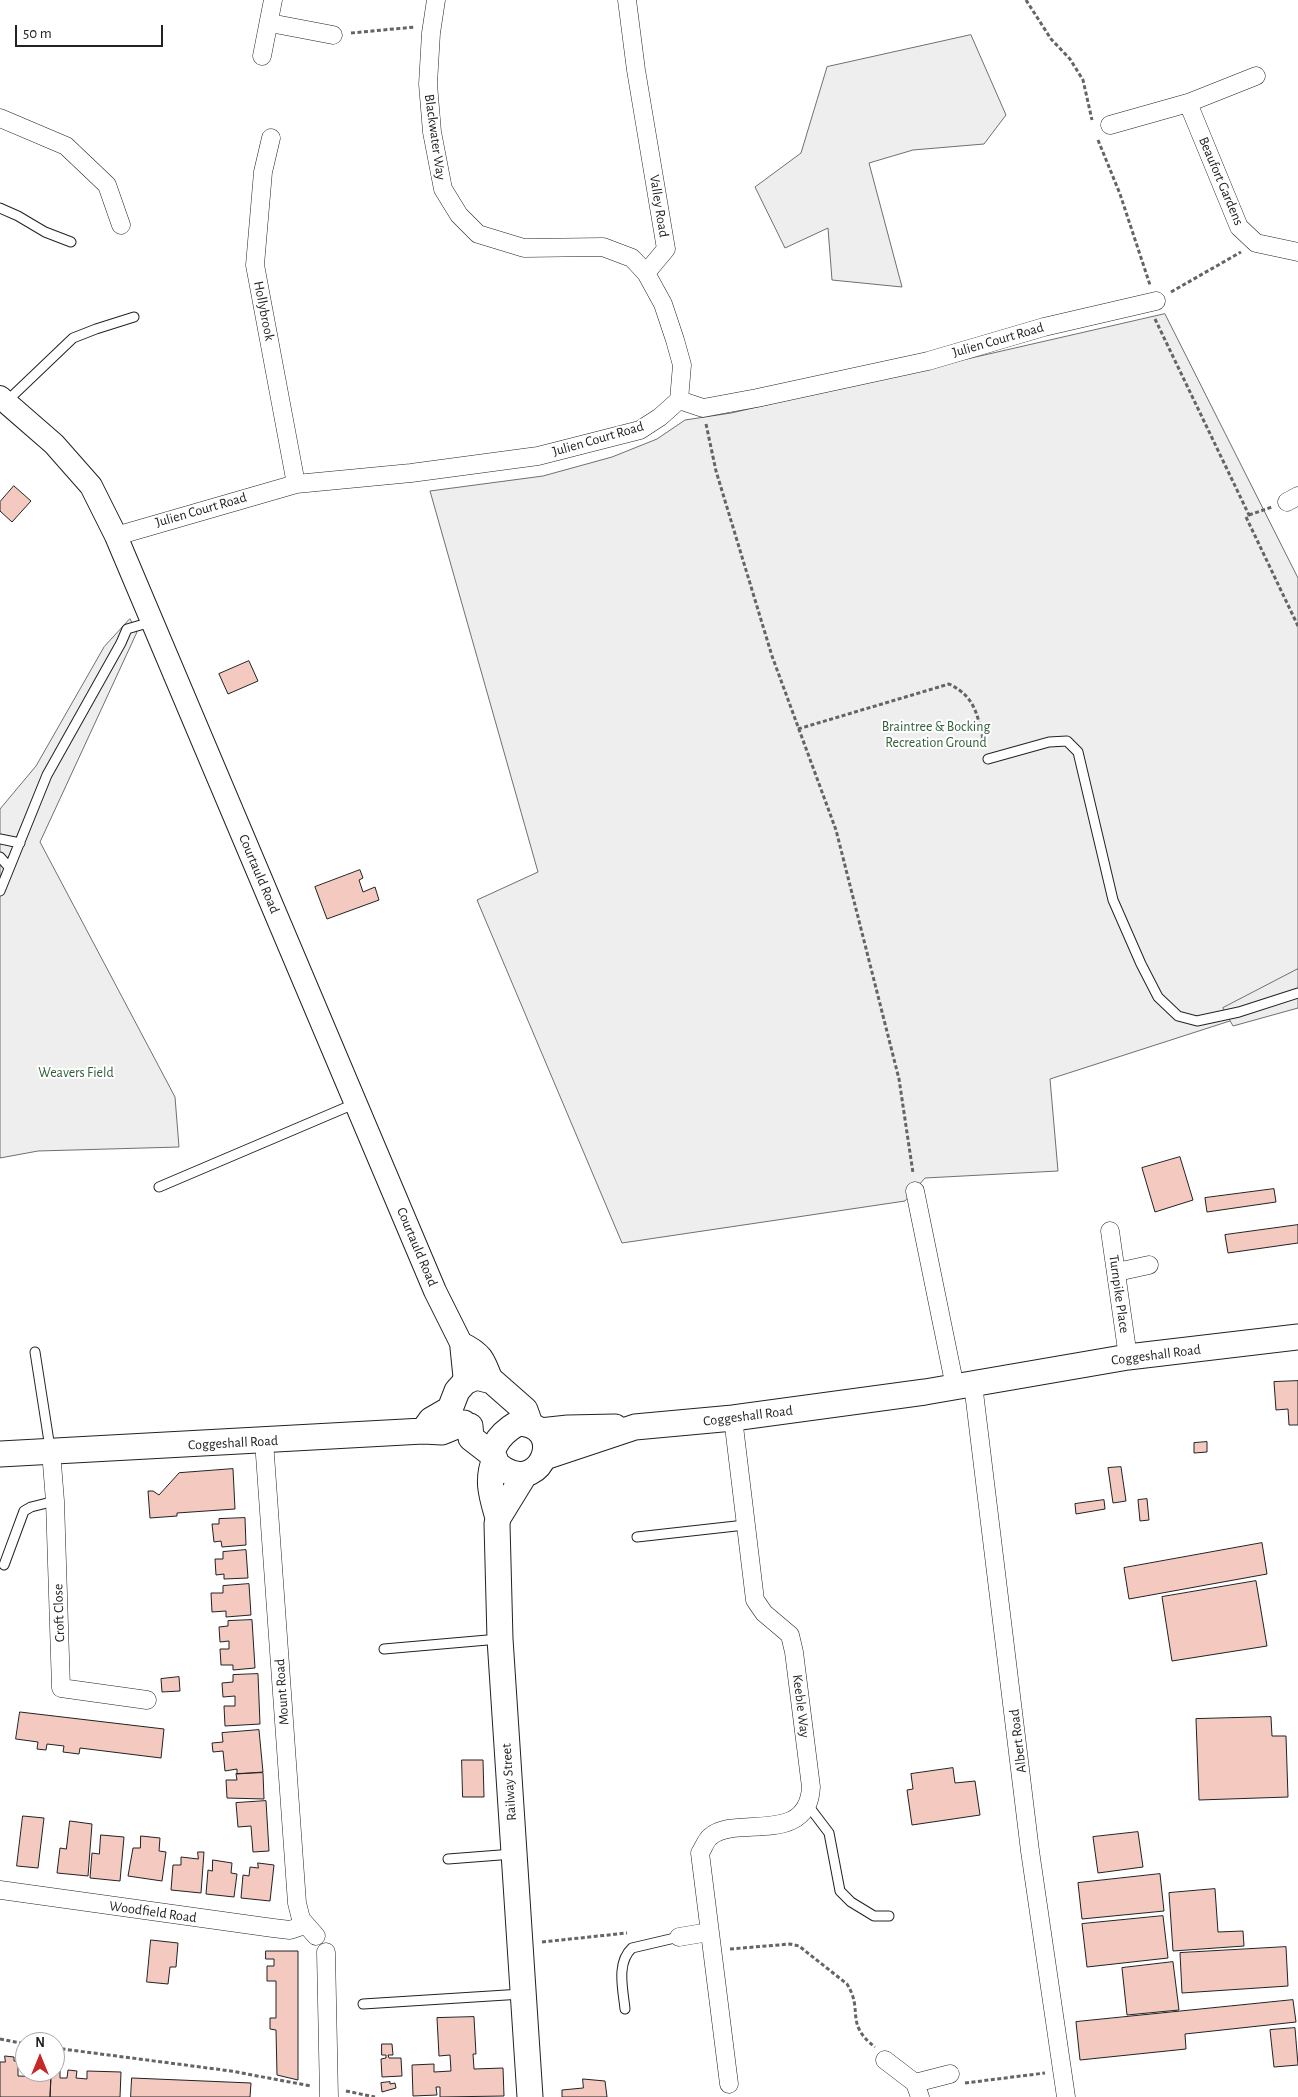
<!DOCTYPE html>
<style>
body{margin:0}
#map{position:relative;width:1298px;height:2097px;overflow:hidden;background:#fff;font-family:"Alegreya Sans",sans-serif}
canvas{display:block}
.north{position:absolute;left:15px;top:2032px;width:50px;height:50px;box-sizing:border-box;background:#fff;border:1px solid #a7a7a7;border-radius:50%;rotate:0deg;font-size:14px;font-weight:700;line-height:20px;text-align:center;color:#222}
.north::after{content:'';display:block;margin:auto;width:18px;height:22px;background:#c62828;clip-path:polygon(50% 0,100% 100%,50% 72%,0 100%)}
.scale{position:absolute;left:15px;top:25px;width:148px;height:22px;box-sizing:border-box;border:2px solid #222;border-top:0;padding-left:6px;font-size:15px;line-height:18px;white-space:nowrap;color:#222;-webkit-text-stroke:4px #fff;paint-order:stroke}
</style>
<div id="map">
<canvas width="1298" height="2097"></canvas>
<div class="north">N</div>
<div class="scale">50 m</div>
</div>
<script>
const ctx = document.querySelector('canvas').getContext('2d');
ctx.lineJoin = 'round';
function fillPath(path, color) { ctx.fillStyle = color; ctx.fill(path, 'evenodd'); }
function trace(path, color, width, dash) { ctx.strokeStyle = color; ctx.lineWidth = width; ctx.lineCap = dash ? 'butt' : 'round'; ctx.setLineDash(dash || []); ctx.stroke(path); }
function write(font, color, halo, rows, align = 'center') {
  ctx.font = font + ' "Alegreya Sans",sans-serif'; ctx.lineWidth = 4; ctx.setLineDash([]); ctx.textBaseline = 'middle'; ctx.strokeStyle = halo; ctx.fillStyle = color; for (const [text, x, y, turn = 0] of rows) {
    ctx.save(); ctx.translate(x, y); ctx.rotate((+turn || 0) * Math.PI / 180); ctx.textAlign = isNaN(turn) ? turn : align; if (halo) ctx.strokeText(text, 0, 0); ctx.fillText(text, 0, 0); ctx.restore();
  }
}
const green = new Path2D(`
 M971,35L1006,115L984,144L913,150L869,163L902,287L832,280L828,228L785,248L755,187L801,153L827,67Z
 M1165,314L1298,578V999L1050,1079L1058,1171L925,1178L905,1201L622,1243L477,900L538,872L430,491L543,476L612,457L657,439L685,420L731,413Z
 M130,619L137,632L40,842L175,1097L179,1147L38,1151L0,1158V809L36,766L104,647Z`);
const parking = new Path2D(`
 M1298,969V1008L1233,1026L1223,1008Z`);
const building = new Path2D(`
 M14,486L31,501L12,522L0,511V502Z
 M249,661L258,681L228,694L219,674Z
 M360,870L363,878L359,880L363,892L375,887L379,900L327,919L315,887Z
 M1180,1157L1193,1200L1155,1212L1142,1168Z
 M1274,1189L1276,1202L1207,1212L1205,1198Z
 M1298,1225V1243L1228,1253L1225,1235Z
 M1298,1381V1425H1289L1288,1409L1276,1410L1274,1382Z
 M1207,1442V1452L1194,1453V1443Z
 M1121,1467L1126,1501L1113,1503L1108,1468Z
 M233,1469L235,1509L177,1513V1516L150,1518L148,1491H153L159,1495L179,1473Z
 M1147,1499L1149,1520L1140,1521L1138,1500Z
 M1104,1500L1105,1509L1076,1514L1075,1504Z
 M245,1518L246,1545L222,1547L221,1541L214,1542L212,1524H219V1519Z
 M1262,1543L1267,1574L1129,1599L1124,1568Z
 M246,1550L248,1578L224,1579V1574L216,1575L215,1559H223V1552Z
 M1256,1581L1267,1646L1172,1661L1162,1597Z
 M249,1584L251,1615L226,1617V1611L212,1612L211,1593H223V1586Z
 M252,1620L255,1668L233,1670V1665H221L220,1649H229V1641L220,1642L219,1627L228,1626V1621Z
 M258,1674L260,1724L225,1726L224,1706H235V1696L223,1697L222,1683L233,1682V1675Z
 M179,1677L180,1691L162,1692L161,1679Z
 M20,1712L164,1729L161,1758L80,1748L79,1754L63,1752L64,1746L47,1744L46,1750L37,1749L38,1742L16,1739Z
 M1271,1717L1272,1736H1286L1288,1797L1199,1800L1196,1719Z
 M259,1730L263,1772L237,1774V1769L225,1771L223,1751L213,1752L212,1743L223,1742L222,1733Z
 M462,1760H483L484,1797H463Z
 M953,1768L955,1783L975,1781L980,1815L912,1825L907,1790L913,1789L911,1774Z
 M263,1773L264,1799L227,1798L226,1780H237L236,1774Z
 M266,1801L269,1851L253,1852L251,1826L238,1827L236,1803Z
 M23,1816L44,1818L38,1868L17,1866Z
 M70,1821L92,1824L88,1876L57,1873L60,1848L66,1849Z
 M1138,1832L1143,1867L1098,1873L1093,1837Z
 M101,1835L124,1837L120,1881L90,1878L92,1853L99,1854Z
 M141,1836L160,1838L159,1851L166,1852L162,1881L128,1876L133,1848H140Z
 M198,1852H204L201,1893L171,1890L173,1865H181V1857L198,1859Z
 M213,1860L232,1863L231,1873L237,1874L234,1897L206,1894L208,1870L212,1871Z
 M258,1863L274,1865L270,1901L241,1898L243,1875L249,1876L250,1867L258,1868Z
 M1160,1874L1164,1911L1082,1919L1078,1883Z
 M1215,1889L1218,1932L1243,1931L1244,1946L1173,1951L1169,1893Z
 M1163,1916L1168,1958L1087,1967L1082,1924Z
 M151,1940L178,1943L176,1967H170L168,1984L147,1982Z
 M1286,1947L1288,1986L1182,1993L1180,1953Z
 M266,1951H298V2080L277,2075L276,2030L270,2029V2018H276V1981H267V1966H274V1959H266Z
 M1173,1962L1179,2010L1127,2015L1122,1968Z
 M1293,2000L1296,2022L1185,2034L1186,2049L1080,2060L1076,2022Z
 M474,2017L476,2054H473L474,2069L503,2068L504,2096L440,2097V2087H436L437,2095L413,2096L412,2065L434,2064V2072L451,2071L450,2055L439,2056L437,2018Z
 M1295,2028L1298,2065L1274,2067L1270,2030Z
 M382,2044H392L393,2055H388L389,2058H401L402,2076L382,2077L381,2059L386,2058V2055H382Z
 M5,2056L14,2057V2061H18V2076L51,2077L50,2097H0V2062H5Z
 M55,2067H60V2078H67L68,2070L77,2071L76,2078L87,2079V2071L121,2072L120,2097H50L51,2072H55Z
 M132,2078L251,2083L250,2097H131Z
 M583,2079L605,2081L607,2097H562V2090L583,2088Z
 M390,2082V2084L395,2083L396,2088L382,2092L381,2083Z`);
const path = new Path2D(`
 M1026,0L1051,39L1070,59L1083,80L1092,120
 M351,33L415,27
 M1098,140L1120,194L1150,285
 M1171,292L1241,252
 M1155,319L1249,515L1246,517L1298,626
 M706,424L716,471L772,656L836,830L899,1079L913,1173
 M1249,515L1272,507
 M798,729L949,684C978,698 977,718 985,746
 M542,1942L627,1933
 M730,1949L790,1944L799,1946L847,1984C864,2011 844,2023 875,2047
 M0,2039L25,2044
 M55,2048L231,2071L311,2086
 M965,2083L1045,2073
 M346,2091L375,2097`);
const service = new Path2D(`
 M0,208L18,216L45,232L71,242
 M6,402L73,338L96,329L134,317
 M988,759L1049,742L1067,741L1078,752L1113,900L1141,964L1158,997L1178,1016L1197,1021L1239,1012L1298,993
 M0,839L20,843
 M0,857L8,866
 M0,891L47,775L121,643L127,629L151,622
 M159,1187L354,1104
 M35,1352L50,1448
 M637,1537L745,1525
 M4,1565L24,1511L31,1507L55,1501
 M384,1649L499,1639
 M807,1804L829,1833L840,1891L851,1902L874,1916H889
 M448,1859L513,1854
 M363,2004L522,1994
 M625,2009C623,1989 616,1963 632,1948L679,1937`);
const minor = new Path2D(`
 M436,0L431,33L428,84L432,132L443,189L459,215L478,234L524,248L603,247L632,258L646,273L663,304L675,340L682,365L679,400
 M627,0L636,70L666,249L646,273
 M270,23L333,35
 M262,56L273,0
 M1188,103L1256,76
 M0,118L66,146L107,185L121,225
 M1110,125L1188,103L1239,227L1256,243L1298,252
 M271,138L263,172L255,265L296,484
 M679,400L703,408L757,398L928,361L1044,327L1156,301
 M1287,502L1298,496
 M116,536L296,484L411,473L538,456L640,430L660,417L679,400
 M915,1191L955,1387
 M1110,1231L1128,1357
 M1117,1272L1149,1265
 M973,1384L1030,1851L1066,2097
 M264,1441L297,1903L301,1919L316,1936
 M51,1451L55,1501L61,1688L147,1700
 M0,1890L273,1928L290,1930L305,1925
 M679,1937L709,1932
 M326,1952L329,2097
 M885,2060L915,2083L920,2097
 M915,2083L950,2074
 M729,2084L700,1853C703,1849 706,1840 710,1837C735,1814 808,1847 811,1787L794,1652L790,1635L764,1613L755,1600L733,1418`);
const tertiary = new Path2D(`
 M0,397L54,444L91,486L116,536L435,1291L461,1343L465,1382
 M461,1343C482,1353 484,1359 492,1381`);
const secondary = new Path2D(`
 M518,1423C567,1425 543,1492 505,1470C479,1455 501,1433 518,1423Z
 M470,1426L471,1438L493,1455
 M423,1431L431,1420L450,1409L457,1391L465,1382L476,1377L492,1381L525,1410L530,1424
 M540,1431L568,1428L615,1427
 M0,1454L423,1431L442,1432L464,1423
 M545,1457L635,1427L733,1418L925,1392L1128,1357L1298,1337
 M495,1459C486,1480 492,1497 498,1518
 M525,1474L498,1518L497,1524L500,1639L530,2097`);
const streetNames = [
 ["Blackwater Way",435,137,82],
 ["Beaufort Gardens",1221,181,67],
 ["Valley Road",659,206,81],
 ["Hollybrook",264,311,79],
 ["Julien Court Road",998,340,-16],
 ["Julien Court Road",598,439,-16],
 ["Julien Court Road",201,510,-16],
 ["Courtauld Road",259,874,67],
 ["Courtauld Road",417,1247,67],
 ["Turnpike Place",1119,1294,82],
 ["Coggeshall Road",1156,1355,-7],
 ["Coggeshall Road",748,1416,-7],
 ["Coggeshall Road",233,1443,-3],
 ["Croft Close",59,1613,-92],
 ["Mount Road",282,1692,-94],
 ["Keeble Way",801,1706,83],
 ["Albert Road",1018,1741,-97],
 ["Railway Street",509,1782,-94],
 ["Woodfield Road",153,1912,8]
];
const parkNames = [
 ["Braintree & Bocking",936,727],
 ["Recreation Ground",936,743],
 ["Weavers Field",76,1073]
];
fillPath(green, '#eee');
trace(green, '#6f6f6f', 1);
fillPath(parking, '#ededed');
trace(parking, '#6f6f6f', 1);
fillPath(building, '#f3c9c0');
trace(building, '#222', 1);
trace(service, '#222', 11);
trace(minor, '#222', 19);
trace(tertiary, '#222', 24);
trace(secondary, '#222', 27);
trace(path, '#646464', 3, [4, 2.5]);
trace(service, '#fff', 9);
trace(minor, '#fff', 18);
trace(tertiary, '#fff', 22);
trace(secondary, '#fff', 25);
write('14px', '#222', '#fff', streetNames);
write('14px', '#2f5e38', '#fff', parkNames);
</script>
